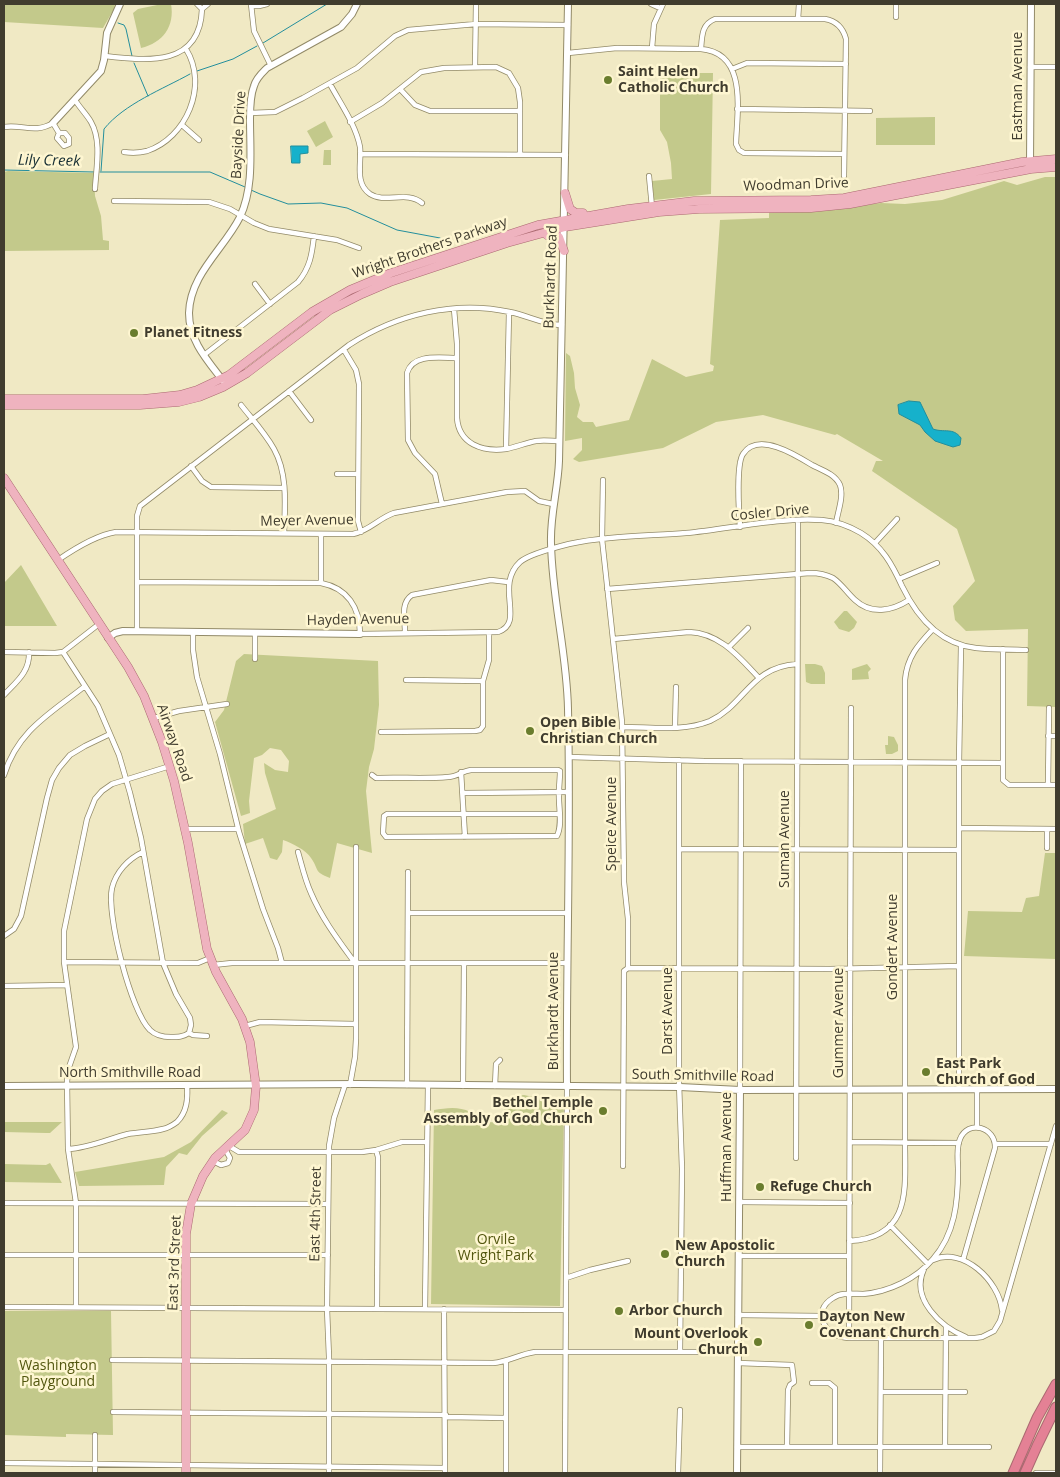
<!DOCTYPE html>
<style>
body{margin:0}
#map{position:relative;width:1060px;height:1477px;overflow:hidden;background:#f0e9c4;font-family:"Open Sans",sans-serif}
canvas{display:block}
.frame{position:absolute;inset:0;border:5px solid #403c2e;pointer-events:none}
</style>
<div id="map">
<canvas width="1060" height="1477"></canvas>
<div class="frame"></div>
</div>
<script>
const ctx = document.querySelector('canvas').getContext('2d');
ctx.lineJoin = 'round';
function fillPath(path, color) { ctx.fillStyle = color; ctx.fill(path, 'evenodd'); }
function trace(path, color, width, dash) { ctx.strokeStyle = color; ctx.lineWidth = width; ctx.lineCap = dash ? 'butt' : 'round'; ctx.setLineDash(dash || []); ctx.stroke(path); }
function write(font, color, halo, rows, align = 'center') {
  ctx.font = font + ' "Open Sans",sans-serif'; ctx.lineWidth = 5; ctx.setLineDash([]); ctx.textBaseline = 'middle'; ctx.strokeStyle = halo; ctx.fillStyle = color; for (const [text, x, y, turn = 0] of rows) {
    ctx.save(); ctx.translate(x, y); ctx.rotate((+turn || 0) * Math.PI / 180); ctx.textAlign = isNaN(turn) ? turn : align; if (halo) ctx.strokeText(text, 0, 0); ctx.fillText(text, 0, 0); ctx.restore();
  }
}
const green = new Path2D(`
 M4,4H115L114,9L103,28L4,22Z
 M162,4H171C175,26 163,43 141,48L133,13L138,9Z
 M660,73H713L711,194L654,200L652,181L672,179L671,163L667,142L660,130Z
 M935,117V145H876V118Z
 M325,121L333,137L316,147L307,131Z
 M324,150H331V165H323Z
 M8,171L94,173L95,196L101,216L103,240L109,241V250L4,251V172Z
 M1045,177H1056V707L1027,706L1028,629L966,631L955,620L953,606L975,581L957,529L872,471L876,461H883L837,434L835,435L763,415L716,422L663,448L579,462L573,459L582,450V438L565,441L566,353L570,356L574,373L575,388L580,405L577,417L583,422H593L596,427L629,420L652,359L686,377L713,371L714,366L710,364L720,220L769,218V211H816L881,203L905,204L942,200L1004,181L1017,185Z
 M21,565L57,626H4V583Z
 M844,611H847L857,622L854,628L849,632L839,629L834,622Z
 M244,654L378,661L379,705L374,749L369,767L366,791L372,853L337,843L330,878C313,871 320,871 311,858C306,850 292,843 283,840L282,852L277,860L270,858L263,838L245,844L243,824L276,809L265,773L264,763L275,770L288,772L289,761L281,750L270,748L262,755L254,758L249,801L250,813L241,816L215,722L224,710L236,661Z
 M805,664H815L822,666L825,673V684H811L806,682Z
 M867,664L871,669L868,672L869,679L852,680V669Z
 M888,736L894,737L898,745V751L892,754H886L885,745H888Z
 M1045,853H1056V959L964,956L968,911L1022,912L1026,898L1039,896Z
 M524,1095L552,1101L564,1099L560,1306L431,1304L434,1110C446,1108 459,1106 470,1112C483,1121 482,1123 499,1122L505,1108L515,1096Z
 M222,1110L228,1113L202,1136L187,1155L179,1153L166,1167L164,1185L79,1186L75,1172L164,1157L191,1142Z
 M4,1122H62L50,1133H46L4,1132Z
 M50,1163L62,1183L4,1182V1164L46,1165Z
 M4,1311H111L113,1435L66,1434V1437L4,1435Z`);
const water = new Path2D(`
 M291,146H308V153L300,154V163H292Z
 M909,401L920,402L933,429C944,433 953,427 961,438L960,445L953,447L935,441L925,432L920,425L899,414L898,405Z`);
const stream = new Path2D(`
 M118,23L124,25L126,29L132,56
 M263,43L327,4
 M134,63L148,96
 M197,71L233,59L257,46
 M4,170L94,172
 M101,171L104,129C124,104 163,89 190,74
 M100,172H210L245,187
 M251,190L260,194L288,204L321,203L347,208L397,230L440,238`);
const street = new Path2D(`
 M251,4L254,31L271,66
 M651,4L660,8
 M251,6H259L267,4
 M202,9L208,4
 M896,17V4
 M798,19L799,4
 M652,48L654,24L663,4
 M701,49C702,35 702,24 715,19H825C837,21 843,28 846,39L844,176
 M568,53L617,48L701,49C748,53 737,111 736,144L739,150L744,153L844,154
 M105,56C148,61 200,67 202,9L197,4
 M475,67L476,4
 M1030,67H1056
 M732,69L747,63L846,64
 M330,84C340,103 356,125 360,147C362,162 354,183 370,194C385,204 407,190 422,203
 M400,89L415,105L430,111H520
 M75,100C80,108 87,115 91,122C102,141 96,169 95,189
 M737,109L870,111
 M250,113L275,112L303,98L357,68L395,36L408,30L476,24L568,25
 M350,122L382,103L421,72L444,68L496,67L509,73L518,88L520,102V155
 M182,125L199,140
 M4,127C22,124 35,134 53,123L59,133L57,138L64,146L69,144V138L65,133H59
 M124,152C131,153 139,153 147,151C186,138 209,86 186,49
 M360,154L566,155
 M649,176L652,207
 M114,201L209,202L230,209L254,223L269,229L337,240L359,248
 M255,284L270,304
 M454,309L457,344V418C459,444 482,452 506,449C516,447 526,443 536,441C543,440 552,441 559,441
 M344,350L356,370L359,384L358,521L361,532
 M204,355L298,282C310,268 312,254 314,236
 M289,391L311,420
 M241,405C252,419 265,433 274,449C288,474 285,506 284,533
 M506,449L509,312
 M191,466L202,481L211,487L284,488
 M337,474H358
 M603,480L602,539L622,722L624,882L628,919V968L624,971L623,1166
 M442,504L435,474L415,453L408,440L407,373C413,353 440,358 457,358
 M740,527C739,513 736,464 743,454C758,431 796,455 812,465C822,470 835,474 840,485C844,496 838,511 836,523
 M875,543L897,519
 M58,560C74,549 96,535 116,532L353,534C369,531 379,518 394,513L507,492L525,491L539,501L553,504
 M899,579L937,563
 M137,582L321,583C347,588 360,607 360,634L498,632C526,623 494,586 520,562C529,554 557,547 569,544C605,536 649,536 686,533C729,529 778,517 822,520C835,521 849,526 861,533C882,546 892,564 902,586C917,617 939,644 976,648C993,650 1009,649 1026,650
 M321,583V534
 M607,589L810,573C818,573 825,574 833,578C842,584 847,593 855,600C871,615 892,611 909,600
 M137,631V516L140,506L349,345C397,314 455,300 510,312C526,315 547,326 562,325
 M193,632V650L197,677L220,754L239,832L263,909L278,948L282,963
 M405,632C405,620 400,603 412,595L491,580L508,582
 M613,639L689,632C720,633 739,657 759,678
 M729,647L748,628
 M1003,649V780L1009,785H1056
 M4,652L55,653L63,652L99,624
 M63,652L98,706L119,755L130,793L141,838L163,963L176,994L190,1018L191,1025L189,1033
 M255,659V633
 M406,680L483,681
 M4,695C16,682 30,672 29,652
 M154,718L179,711L227,704
 M623,727C651,727 683,732 710,721C746,704 750,667 797,664
 M675,727L676,687
 M381,732L475,731L480,730L483,726V681L489,660V632
 M1048,736H1056
 M569,757L704,761L1001,763
 M679,760V1083L682,1169L680,1351
 M461,772L465,837
 M4,775C18,730 51,713 85,686
 M372,775L376,778C400,777 425,779 448,777C457,777 462,771 471,770H558L560,771C560,778 559,785 559,792C558,805 563,824 557,836L386,837L383,833L384,816L387,814H559
 M1048,785L1049,708
 M463,793L569,792
 M959,828L1056,829
 M185,829H238
 M1047,848V829
 M679,849L959,850
 M143,852C128,859 116,872 112,888C106,914 131,1012 150,1030C156,1036 163,1037 171,1037C178,1037 183,1037 189,1033
 M298,852C302,866 305,880 311,893C322,919 339,941 355,963
 M408,913H568
 M4,936L14,929L21,916L47,798L52,780L59,768L70,755L85,746L110,734
 M64,962L198,963L210,958
 M213,965L232,963H567
 M628,968L830,969L959,966
 M4,986L67,985
 M245,1026L260,1022L356,1024
 M189,1033L193,1035L207,1036
 M350,1085L355,1057L356,1039V847
 M407,1085L408,872
 M463,1086L464,963
 M495,1086L496,1064L500,1060
 M959,1089V763L961,645
 M740,1090L741,761
 M977,1127V1089
 M850,1142L959,1143
 M995,1144H1051
 M229,1146L239,1152H362L376,1150L402,1142H427
 M68,1149C89,1148 108,1139 128,1134C140,1132 152,1132 163,1129C168,1128 173,1125 177,1122C187,1112 188,1099 187,1085
 M376,1150L378,1157L377,1309
 M796,1158L798,520
 M213,1161L221,1165L228,1163L230,1158L225,1149
 M739,1202L850,1203
 M4,1203L328,1204
 M890,1225L928,1264
 M849,1241C912,1238 905,1189 905,1143V680C907,657 918,645 933,629
 M4,1255H328
 M739,1256H849
 M933,1260C963,1246 999,1281 1002,1310
 M963,1260L995,1148C996,1127 968,1119 960,1139C956,1148 958,1160 958,1170C958,1202 955,1234 933,1259C916,1279 889,1292 863,1294C853,1294 841,1292 833,1298C811,1311 824,1337 849,1338H975L982,1337L994,1331L1000,1321L1056,1126
 M924,1269C910,1299 941,1327 966,1337
 M566,1278L590,1270L628,1261
 M4,1307L566,1310
 M76,1307V1203L68,1149L67,1082L68,1070L76,1047L64,962V931L87,819L95,799L102,791L112,784L170,766
 M425,1309L428,1085
 M444,1309L445,1473
 M738,1315L822,1316
 M849,1338L851,708
 M112,1360L493,1363C508,1362 520,1354 535,1352H738
 M506,1361V1473
 M738,1363L792,1365L794,1382L790,1385L788,1390L787,1447
 M812,1383H829L835,1388V1447
 M881,1392H965
 M113,1412L446,1415
 M446,1417L506,1418
 M95,1435V1473
 M737,1447H989
 M945,1447L946,1327
 M4,1463L445,1468
 M329,1473V1357L327,1309L329,1146L334,1118L345,1085
 M565,1473L567,1087
 M678,1473L680,1410
 M880,1473L881,1338
 M1036,1473H1056`);
const secondary = new Path2D(`
 M53,123L101,71L104,60L107,33L120,4
 M1030,165L1031,4
 M224,382C208,361 189,341 189,313C190,274 224,249 240,217C254,187 250,152 250,119C250,108 250,96 254,86C256,78 262,73 267,68L341,27L352,14L357,4
 M108,638L115,633L123,631L360,634
 M4,1086L358,1084L680,1087L740,1090L1056,1089
 M567,1087C566,961 571,835 568,709C567,653 552,599 551,543C550,515 558,489 559,461L568,4
 M737,1473L740,1090`);
const primary = new Path2D(`
 M565,193L570,209L576,213H583
 M547,235L553,234L559,237L564,251
 M4,399H143L180,395L197,390L229,375L312,312L350,290L391,273L538,225L628,209L694,201L811,200L844,198L1022,162L1056,159
 M4,405H140L179,402L199,397L223,387L247,373L330,310L362,294L390,282L507,243L565,227L659,212L699,209L811,208L850,204L1031,169L1056,167
 M4,478L128,667L144,696L162,742L174,781L188,843L207,949L216,972L242,1019L250,1042L256,1086L254,1110L245,1130L215,1158L203,1176L191,1204L186,1234V1473`);
const highway = new Path2D(`
 M1013,1473L1037,1418L1056,1384
 M1025,1473L1037,1446L1056,1407`);
const markers = [
 [608,80,5,"#6a7d2e"],
 [134,333,5,"#6a7d2e"],
 [530,731,5,"#6a7d2e"],
 [926,1072,5,"#6a7d2e"],
 [603,1111,5,"#6a7d2e"],
 [760,1187,5,"#6a7d2e"],
 [665,1254,5,"#6a7d2e"],
 [619,1311,5,"#6a7d2e"],
 [809,1325,5,"#6a7d2e"],
 [758,1342,5,"#6a7d2e"]
];
const poiNames = [
 ["Saint Helen",618,72],
 ["Catholic Church",618,88],
 ["Planet Fitness",144,333],
 ["Open Bible",540,723],
 ["Christian Church",540,739],
 ["East Park",936,1064],
 ["Church of God",936,1080],
 ["Bethel Temple",593,1103,"right"],
 ["Assembly of God Church",593,1119,"right"],
 ["Refuge Church",770,1187],
 ["New Apostolic",675,1246],
 ["Church",675,1262],
 ["Arbor Church",629,1311],
 ["Dayton New",819,1317],
 ["Covenant Church",819,1333],
 ["Mount Overlook",748,1334,"right"],
 ["Church",748,1350,"right"]
];
const streetNames = [
 ["Eastman Avenue",1018,86,-90],
 ["Bayside Drive",239,135,-87],
 ["Woodman Drive",796,185,-2],
 ["Wright Brothers Parkway",430,248,-19],
 ["Burkhardt Road",551,277,-88],
 ["Cosler Drive",770,513,-5],
 ["Meyer Avenue",307,521,-1],
 ["Hayden Avenue",358,620,-1],
 ["Airway Road",174,743,71],
 ["Speice Avenue",612,824,-90],
 ["Suman Avenue",785,839,-90],
 ["Gondert Avenue",893,947,-90],
 ["Burkhardt Avenue",554,1011,-90],
 ["Darst Avenue",668,1011,-90],
 ["Gummer Avenue",839,1023,-90],
 ["North Smithville Road",130,1073],
 ["South Smithville Road",703,1076,1],
 ["Huffman Avenue",727,1147,-90],
 ["East 4th Street",316,1214,-89],
 ["East 3rd Street",175,1263,-88]
];
const parkNames = [
 ["Orvile",496,1240],
 ["Wright Park",496,1256],
 ["Washington",58,1366],
 ["Playground",58,1382]
];
const waterNames = [
 ["Lily Creek",49,161,1]
];
fillPath(green, '#c3c98b');
fillPath(water, '#16b1cb');
trace(water, '#238e9c', 1);
trace(stream, '#238e9c', 1);
trace(street, '#928a68', 6);
trace(secondary, '#928a68', 8);
trace(primary, '#ab6971', 9);
trace(highway, '#ab6971', 11);
trace(street, '#fff', 4.5);
trace(secondary, '#fff', 6);
trace(primary, '#efb3bf', 8);
trace(highway, '#e48195', 9);
for (const [x, y, r, color] of markers) { const dot = new Path2D(); dot.arc(x, y, r, 0, 2 * Math.PI); ctx.fillStyle = color; ctx.fill(dot); trace(dot, '#fef6d1', 2); }
write('bold 14px', '#403c2e', '#fef6d1', poiNames, 'left');
write('14px', '#403c2e', '#fef6d1', streetNames);
write('14px', '#52560e', '#fef6d1', parkNames);
write('italic 15px', '#172e33', '#fef6d1', waterNames);
</script>
